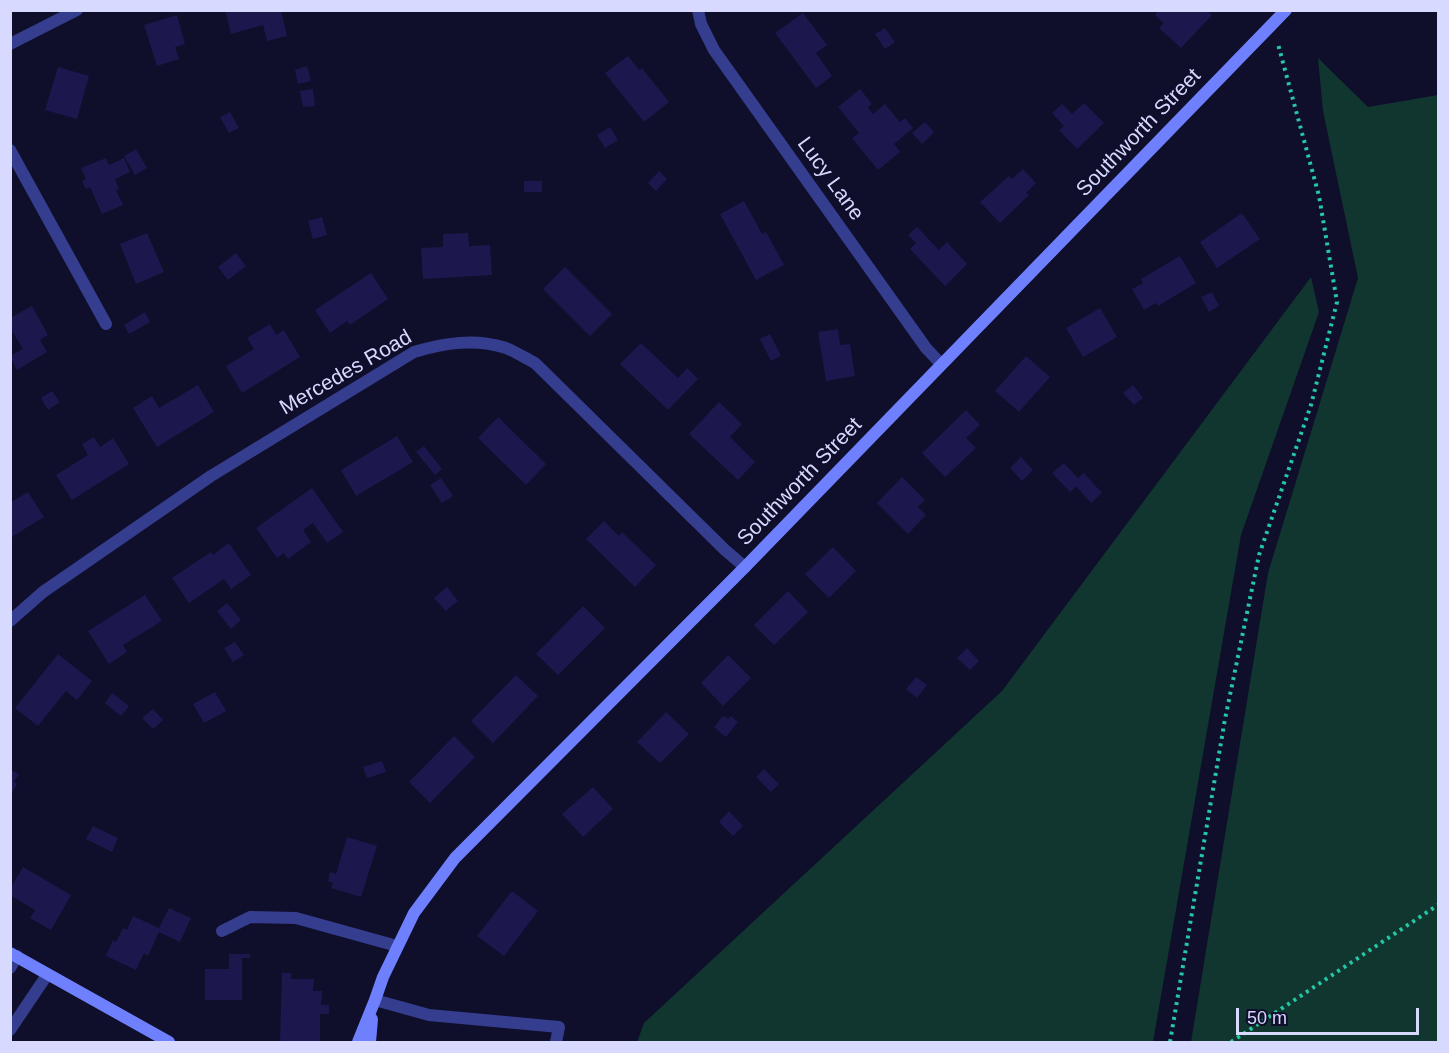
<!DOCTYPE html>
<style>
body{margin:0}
#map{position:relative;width:1449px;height:1053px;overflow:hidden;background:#0f0e2b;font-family:Helvetica,sans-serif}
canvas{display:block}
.frame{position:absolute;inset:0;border:12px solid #d8d9ff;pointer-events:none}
.scale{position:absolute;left:1236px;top:1008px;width:183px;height:27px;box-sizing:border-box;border:3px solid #d8d9ff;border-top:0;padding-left:8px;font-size:18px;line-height:21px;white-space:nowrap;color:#d8d9ff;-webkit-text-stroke:4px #0f0e2b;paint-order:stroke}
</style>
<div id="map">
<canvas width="1449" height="1053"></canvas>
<div class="frame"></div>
<div class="scale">50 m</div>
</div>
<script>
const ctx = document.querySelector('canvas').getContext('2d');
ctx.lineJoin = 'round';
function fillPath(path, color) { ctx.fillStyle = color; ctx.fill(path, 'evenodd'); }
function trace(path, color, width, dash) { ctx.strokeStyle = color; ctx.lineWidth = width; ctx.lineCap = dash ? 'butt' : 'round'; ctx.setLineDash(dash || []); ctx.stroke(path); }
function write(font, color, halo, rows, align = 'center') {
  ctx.font = font + ' Helvetica,sans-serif'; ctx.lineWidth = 4.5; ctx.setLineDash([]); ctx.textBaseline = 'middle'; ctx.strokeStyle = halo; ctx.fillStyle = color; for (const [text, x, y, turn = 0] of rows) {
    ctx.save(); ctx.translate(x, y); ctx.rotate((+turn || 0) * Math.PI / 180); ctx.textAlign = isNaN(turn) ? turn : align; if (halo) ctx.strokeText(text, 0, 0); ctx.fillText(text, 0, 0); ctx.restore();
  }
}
const green = new Path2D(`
 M1318,58L1368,107L1438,95V1042H1191L1268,573L1358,278L1323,111Z
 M1311,277L1319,312L1241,535L1153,1042H637L644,1023L1002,691Z`);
const building = new Path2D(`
 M225,10H281L287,36L267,41L263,25L231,34Z
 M1159,10H1207L1212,15L1181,48L1159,28L1164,23L1155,15Z
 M803,13L827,45L816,53L832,76L816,88L775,33Z
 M177,15L185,44L175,47L179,59L157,66L144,25Z
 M885,28L895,42L885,49L875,34Z
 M628,56L639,70L642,68L669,102L644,122L605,73Z
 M307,66L311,81L298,84L295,70Z
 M58,67L89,76L77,119L45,110Z
 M313,89L315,106L303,107L300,91Z
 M860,89L872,104L868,107L873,114L885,104L900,122L905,118L913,128L894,144L900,152L878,170L852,138L859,133L838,107Z
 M1084,103L1104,123L1077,149L1059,130L1064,126L1052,113L1062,104L1072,114Z
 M230,112L239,128L229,133L220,117Z
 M925,122L934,132L922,144L912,133Z
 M610,127L618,140L605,148L597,135Z
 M136,149L147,168L135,175L124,156Z
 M106,158L109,165L124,158L130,172L115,179L119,189L116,190L123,205L102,214L90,187L86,189L82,181L86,179L81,168Z
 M1023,169L1036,183L1026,193L1029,195L1000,223L980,202L1009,176L1012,179Z
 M659,171L667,179L656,191L648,183Z
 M524,181H542V192H524Z
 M744,201L762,234L766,232L784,265L756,280L720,214Z
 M1242,213L1260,239L1217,268L1200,242Z
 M322,217L327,235L313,239L308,221Z
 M917,227L939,250L947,242L967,264L945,286L910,249L916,243L908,235Z
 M147,233L164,272L136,284L120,244Z
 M468,233L469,246L490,245L492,275L423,279L421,248L443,247V234Z
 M236,253L246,266L228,280L218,267Z
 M1180,256L1196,283L1158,306L1156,303L1144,310L1132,289L1143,283L1141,279Z
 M565,267L612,314L590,336L543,289Z
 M371,273L388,299L350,325L347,321L330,333L315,310Z
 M1212,292L1219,306L1209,312L1201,297Z
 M32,306L48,335L40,340L47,352L17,370L10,356L23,349L10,328V318Z
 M1100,308L1117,337L1083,357L1066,328Z
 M145,312L150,322L129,334L124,325Z
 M270,324L276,335L284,330L300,357L242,393L226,366L254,349L247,338Z
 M838,329L840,345L850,344L855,376L826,381L818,332Z
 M770,334L781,356L771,361L760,339Z
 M641,343L678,378L687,368L698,379L668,410L620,364Z
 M1026,356L1050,377L1019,412L995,391Z
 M198,385L214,412L157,447L133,408L152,396L159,408Z
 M1133,385L1143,398L1134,405L1123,393Z
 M52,391L60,402L48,410L41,398Z
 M719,402L742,424L730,437L755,462L738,480L689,434Z
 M966,410L980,425L966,438L976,448L945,477L922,453Z
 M498,417L546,464L526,485L478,438Z
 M397,436L413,462L356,496L341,470Z
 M94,437L100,447L113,438L129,464L72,500L56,475L88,455L82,444Z
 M424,446L442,469L435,475L416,452Z
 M1021,457L1033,470L1022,481L1010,468Z
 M1064,463L1078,478L1084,473L1102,493L1091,503L1076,486L1070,492L1052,473Z
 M902,477L925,500L918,507L926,515L908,534L877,503Z
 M441,478L453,496L442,503L430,485Z
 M312,488L343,532L327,543L313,523L303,530L311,542L288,559L284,553L277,558L256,528Z
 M28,492L44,517L10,538V503Z
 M604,521L619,536L622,532L656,565L635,587L586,539Z
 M229,543L251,575L231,589L224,579L189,603L172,578L211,552L213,555Z
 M833,547L856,571L829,598L805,574Z
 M447,587L458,601L446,611L434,598Z
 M788,591L808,612L774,645L754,625Z
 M145,595L162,621L123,645L127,652L109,664L88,631Z
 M227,603L241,620L231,629L217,611Z
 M583,606L605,628L558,675L536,654Z
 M235,642L244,655L233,662L224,648Z
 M967,648L979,661L970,670L957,658Z
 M58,654L92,681L77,700L66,691L38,726L15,708Z
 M728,655L751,678L723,706L701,683Z
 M516,675L538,696L493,743L471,721Z
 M916,677L927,685L917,698L906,689Z
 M215,692L226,711L204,723L193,704Z
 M112,693L129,706L121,716L105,703Z
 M153,709L163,720L153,729L142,718Z
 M666,712L689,734L660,763L637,742Z
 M723,716L728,719L731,716L738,722L726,737L714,727Z
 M454,736L475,757L430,803L409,782Z
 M382,761L386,772L367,778L363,767Z
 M10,769L19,774L14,782L17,784L10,796Z
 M764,769L779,784L771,792L756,777Z
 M593,787L613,809L583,837L562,814Z
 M729,811L743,826L733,836L719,822Z
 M93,826L118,838L112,852L86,839Z
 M347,837L377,846L361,897L331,888L333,883L328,881L330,872L336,874Z
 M23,867L71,895L51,930L30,918L35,910L10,895V889Z
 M512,891L538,911L504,956L477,936Z
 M169,908L191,918L180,942L159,932L148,956L144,953L136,970L106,956L113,940L116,942L123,928L127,930L133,916L159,928Z
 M229,954H250V958H242V1000H205V969H229Z
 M282,973H291V979H314L313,991H322L321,1005H329V1014H320V1042H280Z`);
const path = new Path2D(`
 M1170,1042L1225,719L1259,555L1311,405L1337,302L1319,196L1278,44
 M1231,1042L1438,905`);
const lane = new Path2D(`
 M222,931L250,917L296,918L397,946
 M10,968L17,956
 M375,1000L429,1015L559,1027L556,1042
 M10,1030L47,975`);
const street = new Path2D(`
 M698,10L701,24L714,50L926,348L941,364
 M10,44L77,10
 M10,150L106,324
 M10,621L43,592L211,476L414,352C444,343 475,338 506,348C516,352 525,358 535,363L725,550L745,567`);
const secondary = new Path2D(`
 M10,953L169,1042
 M358,1042L375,1000L383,977L414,913L455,858L745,567L1286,10
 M370,1042L372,1019`);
const streetNames = [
 ["Southworth Street",1139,133,-46],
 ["Lucy Lane",830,179,54],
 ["Mercedes Road",346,373,-30],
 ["Southworth Street",800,482,-46]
];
fillPath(green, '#10362f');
fillPath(building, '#1c184e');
trace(path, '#24c7a6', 4, [3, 4.5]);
trace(lane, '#353e8e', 12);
trace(street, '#353e8e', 12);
trace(secondary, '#6f80ff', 12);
write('21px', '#d8d9ff', '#0f0e2b', streetNames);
</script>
